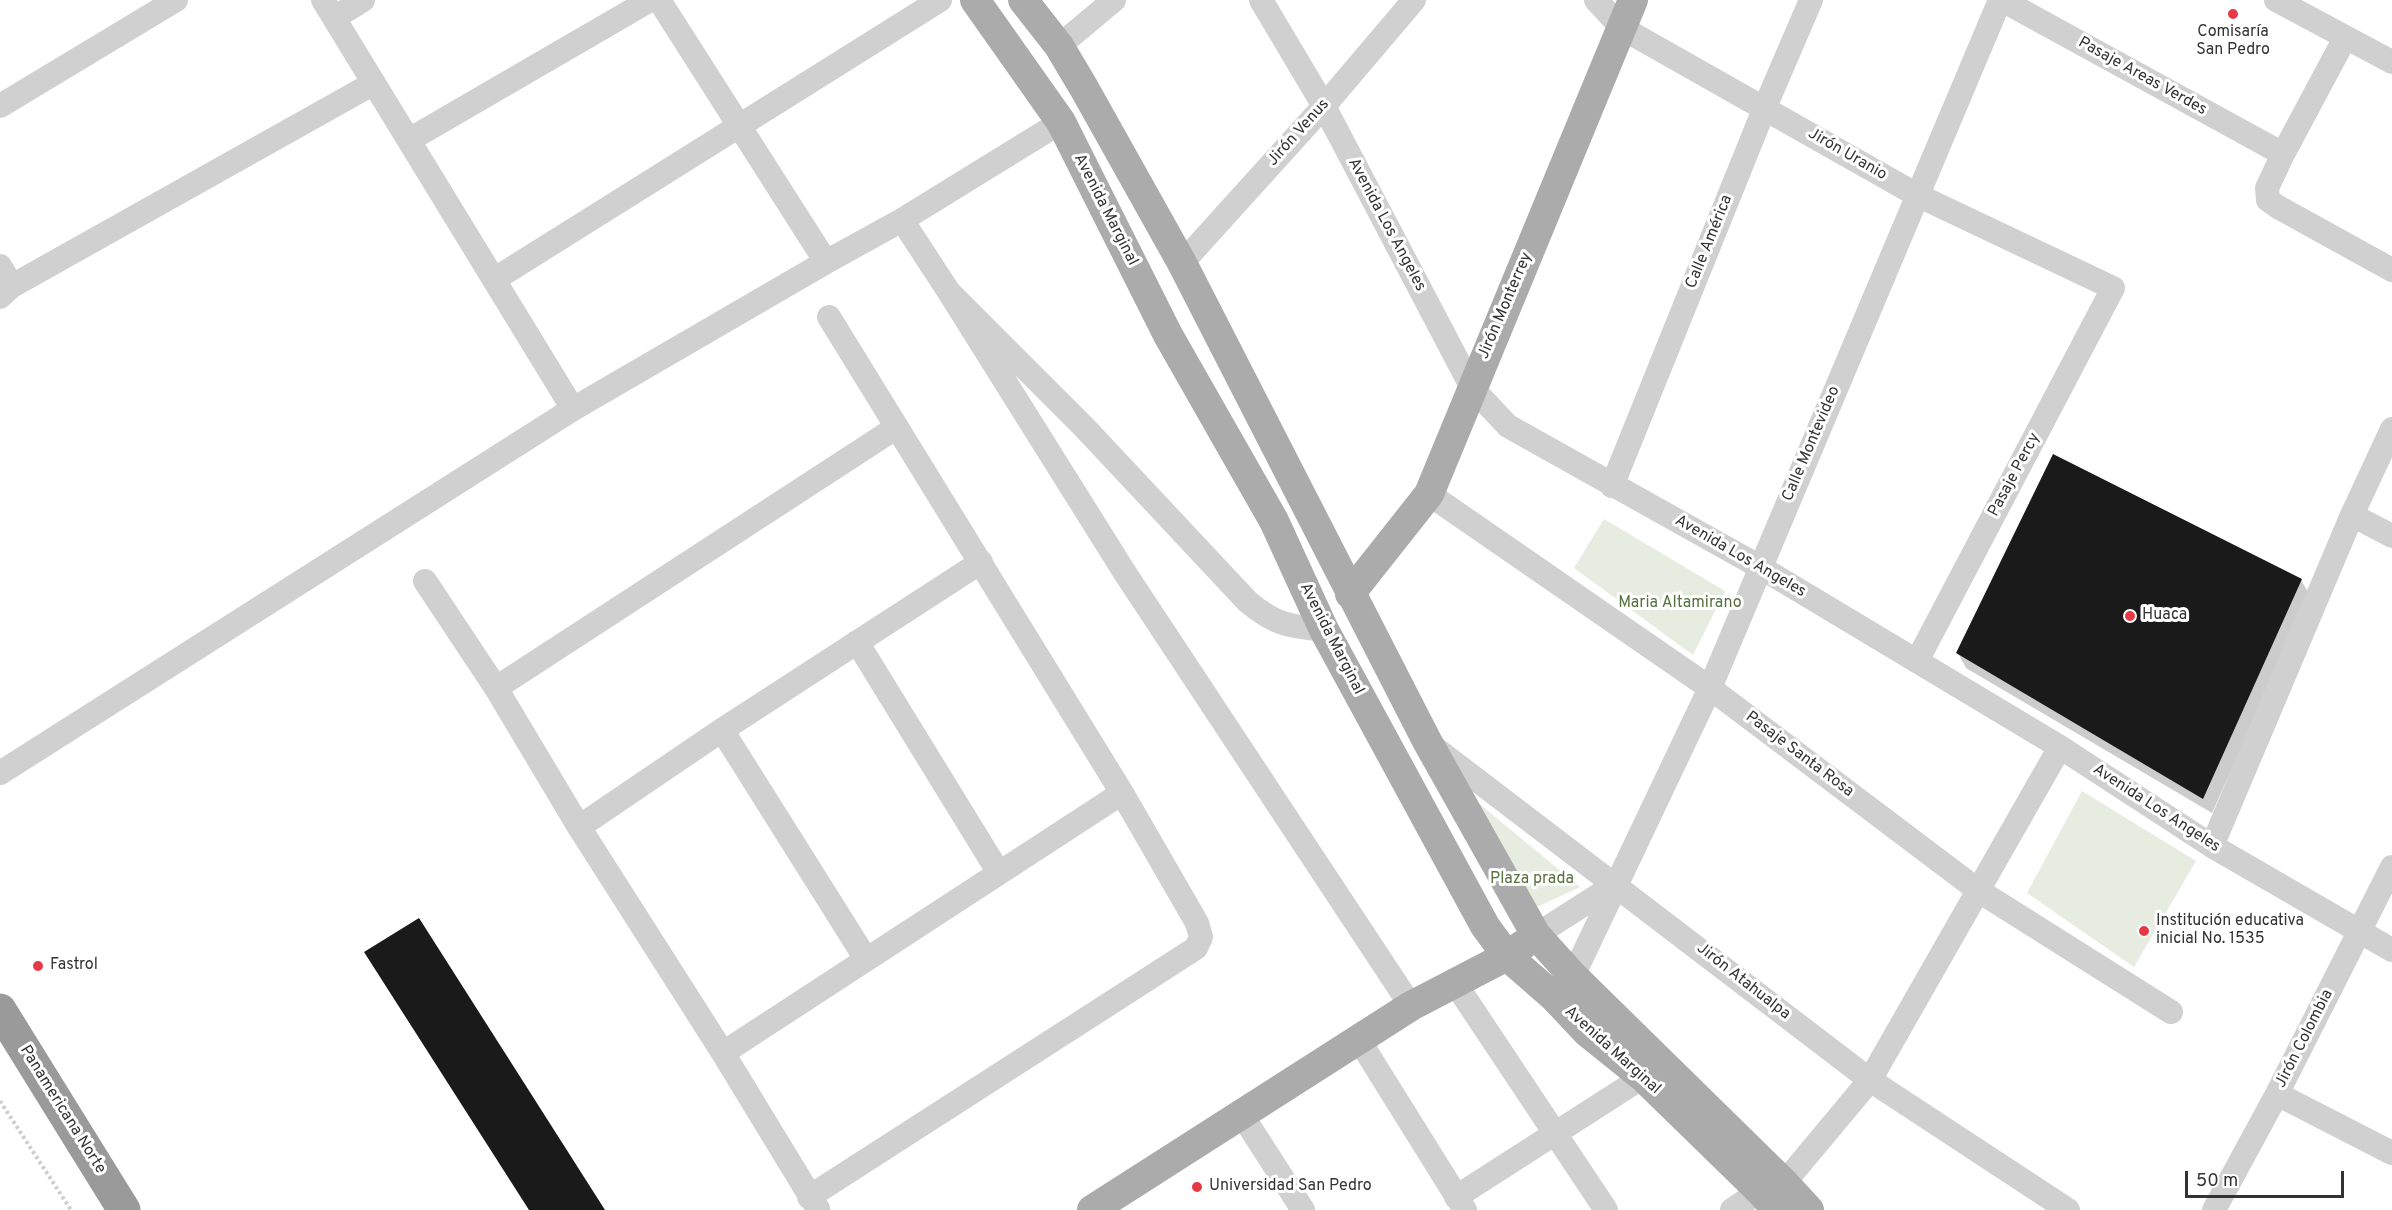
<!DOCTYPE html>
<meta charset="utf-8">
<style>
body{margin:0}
#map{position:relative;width:2392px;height:1210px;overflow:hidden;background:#fff;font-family:Overpass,sans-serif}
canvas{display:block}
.scale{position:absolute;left:2185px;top:1171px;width:159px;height:27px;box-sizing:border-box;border:3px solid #333;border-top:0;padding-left:8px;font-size:18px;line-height:21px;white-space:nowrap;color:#333;-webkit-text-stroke:4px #fff;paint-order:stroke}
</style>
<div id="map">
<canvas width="2392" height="1210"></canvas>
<div class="scale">50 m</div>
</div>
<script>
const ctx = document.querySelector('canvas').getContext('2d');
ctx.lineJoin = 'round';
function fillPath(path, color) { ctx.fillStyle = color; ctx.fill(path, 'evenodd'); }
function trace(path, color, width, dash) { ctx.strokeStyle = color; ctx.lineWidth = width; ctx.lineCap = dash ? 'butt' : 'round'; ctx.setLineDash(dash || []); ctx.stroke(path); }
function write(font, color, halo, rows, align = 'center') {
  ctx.font = font + ' Overpass,sans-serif'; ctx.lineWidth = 6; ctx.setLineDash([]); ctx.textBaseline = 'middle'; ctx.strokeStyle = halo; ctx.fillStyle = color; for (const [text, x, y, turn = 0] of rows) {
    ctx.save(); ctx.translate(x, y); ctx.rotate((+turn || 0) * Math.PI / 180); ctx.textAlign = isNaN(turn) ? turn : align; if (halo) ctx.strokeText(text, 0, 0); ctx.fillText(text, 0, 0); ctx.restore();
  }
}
const green = new Path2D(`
 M1604,519L1725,591L1693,655L1574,568Z
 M1453,782L1580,887L1522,914Z
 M2082,791L2196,861L2134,967L2027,893Z`);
const shadow = new Path2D(`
 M2301,580L2310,595L2212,813L1966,668L1958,653Z`);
const building = new Path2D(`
 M2053,454L2302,579L2203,799L1956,653Z
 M419,918L605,1210H529L364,952Z`);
const path = new Path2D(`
 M0,1101L71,1210`);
const minor = new Path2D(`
 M323,0L573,409
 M659,0L826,262
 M1261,0L1324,106L1472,388L1508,426L1760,567L2060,747L2212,846L2392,950
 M1596,0L1622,28L1917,195L2113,288L1917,661
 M2002,0L2283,154
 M2276,0L2392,62
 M334,18L363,0
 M2345,38L2283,154L2267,188L2268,200L2278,207L2392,270
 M1059,46L1114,0
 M0,106L176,0
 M409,140L650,0
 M902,220L949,292L1084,427L1248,602C1276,625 1288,626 1324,630
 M1182,263L1324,106L1414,0
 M0,266L12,286
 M495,279L940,0
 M949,292L1125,573L1411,1006
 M0,297L12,286L374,83
 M1612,486L1765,107L1811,0
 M1429,494L1710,688L1979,891L2171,1012
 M2352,515L2392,536
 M425,581L496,688L579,827L723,1053L818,1209
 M857,642L999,873
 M496,688L897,427
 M722,730L866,959
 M1431,745L1870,1080L2068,1210
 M0,773L573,409L826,262L902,220L1061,122
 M579,827L722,730L981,562
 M2212,846L2352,515L2392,429
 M1536,935L1616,884
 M1455,983L1606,1210
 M1563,987L1573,976L1710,688L2000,0
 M1359,1040L1465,1210
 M723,1053L1122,793
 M2277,1094L2392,1153
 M1242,1115L1303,1210
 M809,1197L1196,948L1201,937L1197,923L1122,793L829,317
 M1456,1197L1643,1077
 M1732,1210L1760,1191L1784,1183L1870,1080L2060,747
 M2214,1210L2277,1094L2392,867`);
const major = new Path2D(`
 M975,0L1061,122L1168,335L1274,521L1324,630L1485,926L1507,956L1554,997L1587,1032L1643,1077L1760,1191L1777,1210
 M1023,0L1059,46L1084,88L1182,263L1427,741L1536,935L1573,976L1784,1183L1809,1210
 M1350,594L1429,494L1633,0
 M1092,1210L1411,1006L1507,956L1524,944`);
const highway = new Path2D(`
 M0,1010L124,1210`);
const markers = [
 [2233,14,6,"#e63946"],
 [2130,616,6,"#e63946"],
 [2144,931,6,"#e63946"],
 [38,966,6,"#e63946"],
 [1197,1187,6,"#e63946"]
];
const poiNames = [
 ["Comisaría",2233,33,"center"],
 ["San Pedro",2233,51,"center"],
 ["Huaca",2142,616],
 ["Institución educativa",2156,922],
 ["inicial No. 1535",2156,940],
 ["Fastrol",50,966],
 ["Universidad San Pedro",1209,1187]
];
const streetNames = [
 ["Pasaje Areas Verdes",2142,77,29],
 ["Jirón Venus",1299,133,-48],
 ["Jirón Uranio",1847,155,30],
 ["Avenida Marginal",1105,210,63],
 ["Avenida Los Angeles",1386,225,62],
 ["Calle América",1710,242,-68],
 ["Jirón Monterrey",1506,306,-67],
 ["Calle Montevideo",1812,444,-67],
 ["Pasaje Percy",2015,475,-62],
 ["Avenida Los Angeles",1740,557,30],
 ["Avenida Marginal",1331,639,63],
 ["Pasaje Santa Rosa",1799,755,37],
 ["Avenida Los Angeles",2156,809,33],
 ["Jirón Atahualpa",1743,982,38],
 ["Jirón Colombia",2305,1039,-63],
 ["Avenida Marginal",1612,1051,42],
 ["Panamericana Norte",62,1110,58]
];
const parkNames = [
 ["Maria Altamirano",1680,604],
 ["Plaza prada",1532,880]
];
fillPath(green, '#e6ecdf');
fillPath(shadow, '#0003');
fillPath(building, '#1a1a1a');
trace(path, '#cdcdcd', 4, [3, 3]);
trace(minor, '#d0d0d0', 24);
trace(major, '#ababab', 30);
trace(highway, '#9a9a9a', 33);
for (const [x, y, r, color] of markers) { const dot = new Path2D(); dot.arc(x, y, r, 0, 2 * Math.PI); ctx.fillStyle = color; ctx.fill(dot); trace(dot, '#fff', 2); }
write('16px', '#333', '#fff', poiNames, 'left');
write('16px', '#333', '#fff', streetNames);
write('16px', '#56703f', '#fff', parkNames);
</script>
